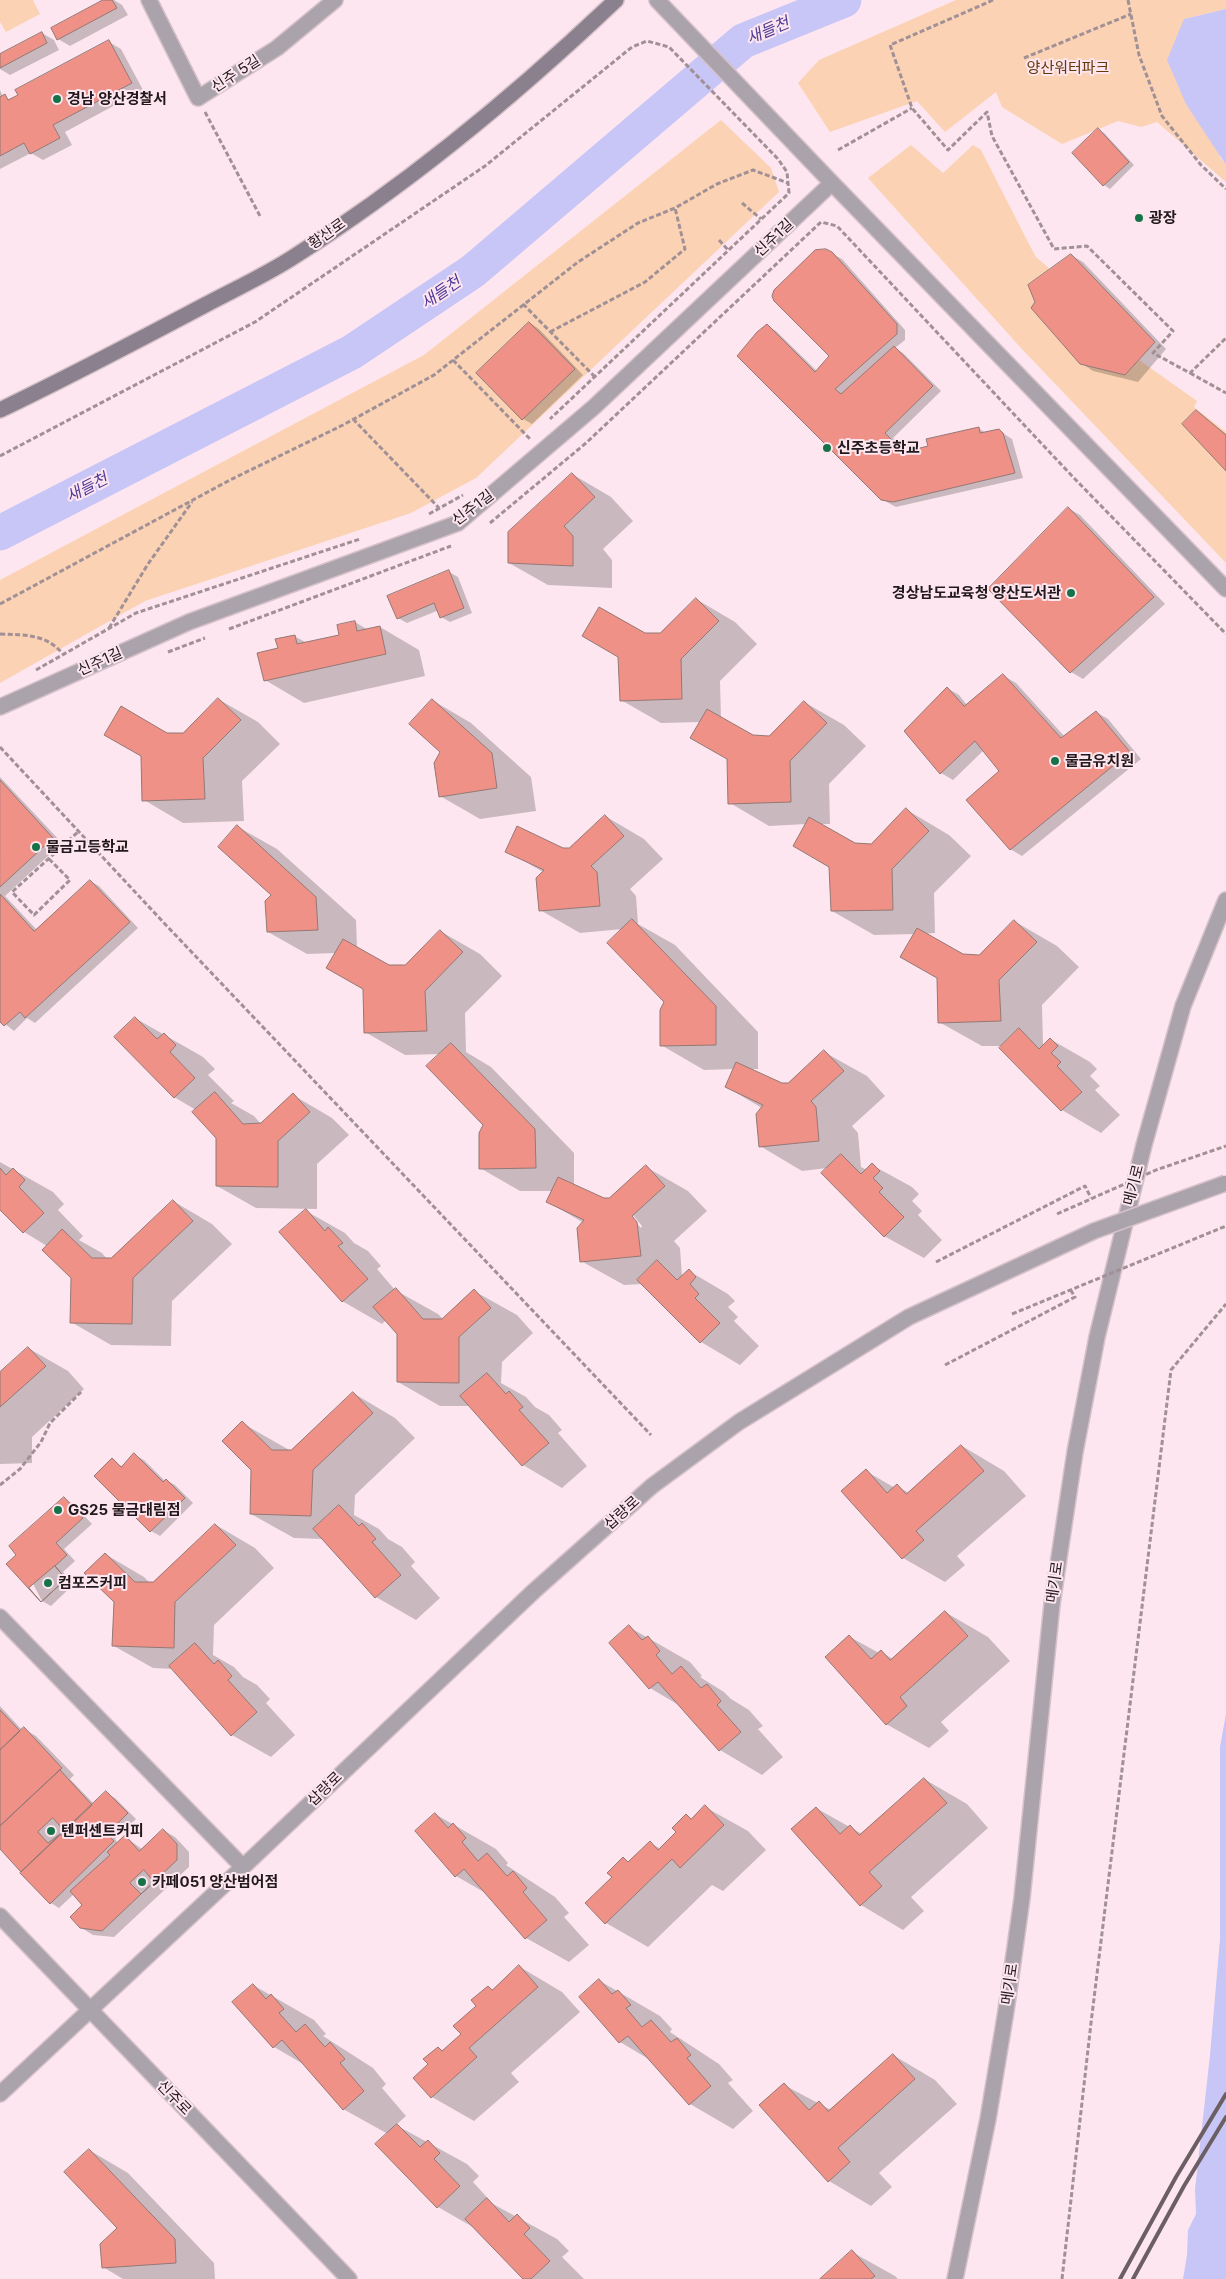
<!DOCTYPE html>
<meta charset="utf-8">
<style>
body{margin:0}
canvas{display:block;background:#fde6ef}
</style>
<canvas width="1226" height="2279"></canvas>
<script>
const ctx = document.querySelector('canvas').getContext('2d');
ctx.lineJoin = 'round';
function fillPath(path, color) { ctx.fillStyle = color; ctx.fill(path, 'evenodd'); }
function trace(path, color, width, dash) { ctx.strokeStyle = color; ctx.lineWidth = width; ctx.lineCap = dash ? 'butt' : 'round'; ctx.setLineDash(dash || []); ctx.stroke(path); }
function write(font, color, halo, rows, align = 'center') {
  ctx.font = font + ' Inter,"Noto Sans KR",sans-serif'; ctx.lineWidth = 4; ctx.setLineDash([]); ctx.textBaseline = 'middle'; ctx.strokeStyle = halo; ctx.fillStyle = color; for (const [text, x, y, turn = 0] of rows) {
    ctx.save(); ctx.translate(x, y); ctx.rotate((+turn || 0) * Math.PI / 180); ctx.textAlign = isNaN(turn) ? turn : align; if (halo) ctx.strokeText(text, 0, 0); ctx.fillText(text, 0, 0); ctx.restore();
  }
}
const green = new Path2D(`
 M0,0H33L40,14L6,32L0,22Z
 M956,0H1226V9L1184,19L1220,157L1226,165V182L1157,122L1141,127L1118,121L1062,144L1002,107L996,92L945,132L917,101L830,132L798,83L819,60Z
 M721,120L771,168L779,192L476,478L411,513L145,601L0,683V580L424,355Z
 M911,145L943,173L973,145L981,150L1030,246L1036,257L1050,269L1028,285L1035,302L1031,308L1080,364L1125,375L1139,360L1197,401L1194,407L1226,432V563L1021,348L868,178Z`);
const water = new Path2D(`
 M1226,9V165L1186,104L1167,60L1184,19Z
 M1226,1714V2279H1183L1187,2255L1188,2230L1196,2214L1195,2189L1210,2055L1220,1939V1747Z`);
const shadow = new Path2D(`
 M106,0H114L122,5L128,15L70,46L58,39Z
 M42,33L54,40L59,50L10,75L0,69V55Z
 M109,42L121,49L143,90L65,132L72,145L43,160L31,153L0,169V90L3,97L11,100Z
 M1098,130L1104,133L1134,165L1110,189L1104,185L1073,153Z
 M825,250L842,259L905,330V340L895,348L903,353L941,391L893,438L907,452L929,447L978,428L986,433L998,430L1012,439L1023,478L896,507L881,499L767,326L776,331L817,371L830,356Z
 M1071,255L1083,262L1166,349L1138,382L1093,371L1081,363Z
 M530,323L539,329L583,375L532,424L523,419Z
 M1196,412L1226,434V469Z
 M572,474L611,497L633,521L603,549L612,560V588L548,585L509,563Z
 M1068,508L1080,515L1165,604L1083,679L1071,672Z
 M449,572L458,577L472,613L450,622L441,617L439,610L407,623L398,618Z
 M696,599L735,622L757,644L720,681L721,719L753,737H769L804,702L844,725L866,746L829,784L830,824H819L855,845H872L907,810L949,835L971,856L934,893L935,933L924,934L963,956H979L1014,921L1057,946L1079,967L1042,1005L1043,1044L1045,1045L1050,1039L1090,1062L1097,1069L1090,1076L1100,1086L1095,1090L1120,1115L1101,1133L1062,1110L1000,1048L1003,1046H982L939,1022L938,978L915,934L874,935L832,911L831,867L807,824L769,826L730,803L728,759L701,722L661,723L621,700L645,634L661,635Z
 M355,622L368,630L380,627L419,650L425,676L304,703L265,680L279,649L294,636L307,643L340,636Z
 M1004,676L1016,683L1065,737L1096,712L1108,719L1141,759L1022,856L1010,849L1000,771L984,750L953,780L941,773L906,731L947,688L959,695L967,705Z
 M218,699L258,722L280,744L242,781L244,821L183,823L144,800L167,734L183,735Z
 M432,700L471,723L531,777L536,811L480,819L440,796L441,751Z
 M0,777L62,843L5,896L37,930L90,881L99,886L138,928L35,1023L27,1018L14,1031L0,1020Z
 M605,816L644,839L663,859L630,889L636,896L638,924L675,945L758,1032V1069H749L782,1085L789,1084L824,1052L867,1076L885,1096L852,1126L858,1133L861,1167L867,1170L872,1165L912,1187L919,1194L912,1201L922,1211L918,1215L942,1240L924,1258L884,1236L827,1168L802,1171L760,1146L762,1108L726,1087L734,1069L704,1070L661,1045L665,1001L623,929L580,933L540,910L543,872L507,851L569,849Z
 M238,827L277,849L356,920L357,948L389,966L405,967L440,931L480,954L502,976L465,1013L466,1052L491,1067L574,1153V1186L604,1200L610,1199L646,1167L688,1191L707,1211L674,1241L680,1248L682,1277L689,1271L728,1294L735,1301L728,1307L738,1317L734,1321L759,1346L740,1365L701,1342L643,1284L624,1285L581,1261L584,1223L548,1202L553,1191H520L480,1168L484,1125L441,1054L405,1055L365,1032L364,988L336,953L307,954L268,932L273,895ZM629,1215H633L642,1226L641,1228Z
 M135,1018L203,1057L215,1069L208,1075L234,1101L231,1103L254,1116L261,1124L293,1095L332,1118L349,1135L317,1164V1209L256,1208L217,1186V1138L196,1110L174,1097Z
 M0,1162L53,1192L64,1204L58,1210L83,1236L79,1240L102,1253L108,1260H111L173,1201L212,1224L232,1244L172,1301L171,1346L111,1345L71,1322L72,1277L47,1246L24,1232L0,1208Z
 M306,1211L345,1233L354,1243L368,1251L381,1266L377,1269L395,1290L438,1314L443,1319L474,1291L517,1315L533,1333L502,1362L501,1383L526,1397L535,1407L549,1415L562,1430L558,1433L587,1466L562,1488L523,1465L471,1406H440L398,1382V1334L386,1320L382,1324L342,1301Z
 M28,1348L68,1371L84,1389L32,1437V1463L0,1464V1374Z
 M353,1393L395,1418L415,1438L355,1495L354,1515L379,1529L388,1539L402,1547L415,1562L411,1566L440,1598L416,1620L376,1597L324,1539L294,1538L251,1514L252,1469L242,1423L291,1451Z
 M962,1446L1004,1471L1026,1496L957,1556L965,1565L945,1582L903,1558L866,1471L895,1488L897,1486L909,1493Z
 M135,1455L144,1460L165,1481L166,1480L175,1485L193,1503L160,1536L151,1531L112,1460L123,1467Z
 M64,1498L73,1504L92,1524L64,1549L75,1561L63,1572L74,1584L51,1606L42,1601L18,1555Z
 M216,1525L255,1548L274,1568L214,1625L213,1655L234,1667L243,1677L257,1685L270,1699L266,1703L295,1735L271,1757L232,1735L173,1669L153,1668L114,1646L115,1601L105,1554L144,1577L150,1583H154Z
 M945,1612L988,1637L1010,1661L941,1722L949,1731L929,1748L886,1724L850,1637L879,1653L881,1652L893,1659Z
 M629,1627L690,1662L702,1676L700,1677L724,1692L731,1699L749,1710L763,1726L758,1729L783,1757L762,1775L720,1750L682,1707L650,1688L611,1643Z
 M0,1706L22,1730L24,1729L36,1736L74,1775L70,1779L94,1804L106,1793L115,1798L136,1819L115,1839L118,1843L125,1837L142,1849L163,1830L175,1837L189,1852V1867L114,1937L93,1935L80,1927L84,1906L74,1894L59,1908L51,1903L0,1848Z
 M924,1779L967,1804L988,1828L911,1897L924,1911L903,1930L861,1905L816,1808L862,1834Z
 M705,1807L748,1831L766,1850L723,1891L712,1885L648,1947L606,1923L613,1877L624,1859L630,1863L650,1843L661,1849L678,1832L687,1816L693,1819Z
 M435,1814L496,1849L508,1863L506,1865L555,1897L569,1913L564,1917L589,1945L569,1962L526,1938L489,1895L456,1876L416,1831Z
 M520,1967L562,1992L580,2012L511,2073L519,2082L474,2121L432,2097L430,2064L438,2048L444,2051L463,2034L488,1987L494,1990Z
 M600,1981L660,2016L672,2029L670,2032L719,2064L733,2080L728,2083L753,2111L733,2129L690,2104L652,2061L620,2042L581,1997Z
 M253,1985L314,2020L326,2034L323,2036L373,2068L386,2084L382,2088L406,2116L396,2125L467,2164L479,2176L473,2182L493,2204L557,2239L569,2251L562,2257L584,2279H525L478,2230L438,2207L388,2134L343,2109L305,2065L274,2047Z
 M893,2055L935,2080L957,2104L879,2173L892,2187L871,2206L829,2181L761,2105L784,2085L831,2110Z
 M89,2150L128,2173L214,2263L215,2279H123L103,2267L119,2228Z
 M852,2252L895,2276L898,2279H822Z`);
const river = new Path2D(`
 M0,533L352,352L473,271L743,41L844,0`);
const building = new Path2D(`
 M103,0H112L117,8L57,40L51,28Z
 M42,32L47,43L0,68V54Z
 M109,40L132,83L53,125L60,138L30,154L24,143L0,156V97L5,94L8,100L18,95L15,90Z
 M1098,128L1129,162L1103,186L1072,153Z
 M826,249L832,252L897,324V334L835,389L841,394L894,346L933,386L885,433L904,452L928,446L926,439L979,427L980,433L999,429L1003,433L1015,473L893,502L881,500L737,356L757,332L767,324L815,372L829,356L774,301L772,296L774,290L815,250Z
 M1071,254L1155,342L1125,375L1080,364L1031,308L1035,302L1028,285Z
 M529,322L575,369L522,420L476,373Z
 M1196,410L1226,435V471L1182,424Z
 M572,473L595,497L564,526L573,536V566L508,563V532Z
 M1068,507L1154,597L1070,673L988,589Z
 M449,570L464,608L440,618L434,603L397,619L387,596Z
 M696,598L719,621L681,659L682,699L620,701L618,657L582,636L599,607L645,633H660Z
 M355,621L357,631L380,626L386,654L264,681L257,653L278,648L275,639L295,635L297,644L339,635L337,625Z
 M1003,674L1061,738L1096,711L1130,752L1010,850L966,800L999,771L975,741L940,774L904,731L947,687L964,706Z
 M218,698L241,720L203,758L205,799L142,801L141,756L104,735L121,706L167,733H183Z
 M432,699L492,753L497,788L439,797L434,763L440,752L409,724Z
 M804,701L827,723L790,761L791,802L728,804L727,759L690,738L707,709L753,735L769,736Z
 M0,780L53,838L0,887Z
 M906,808L929,831L892,869L893,910L831,911L829,867L793,846L809,817L855,843L871,844Z
 M605,815L624,836L591,866L597,872L600,906L539,911L536,878L544,870L505,852L517,826L563,848H569Z
 M237,825L316,897L318,930L267,932L265,901L271,895L218,847Z
 M90,880L130,922L25,1018L20,1012L4,1026L0,1022V894L34,931Z
 M632,919L716,1006V1045L660,1046V1010L664,1002L607,943Z
 M1014,920L1037,942L999,980L1001,1021L938,1023L937,978L900,957L917,928L963,954L979,955Z
 M440,930L463,952L425,991L427,1031L364,1033L363,989L326,968L343,939L389,965H405Z
 M135,1017L157,1039L164,1033L176,1045L170,1052L195,1078L174,1098L114,1037Z
 M1019,1028L1039,1049L1050,1038L1058,1046L1051,1053L1061,1062L1057,1066L1082,1092L1061,1111L999,1048Z
 M451,1043L535,1129L536,1168L479,1169V1133L483,1125L426,1066Z
 M824,1050L844,1071L811,1101L816,1107L819,1141L759,1147L756,1114L763,1105L725,1087L736,1062L782,1083H788Z
 M215,1092L243,1124L261,1123L293,1093L310,1112L278,1141V1187L216,1186V1138L192,1112Z
 M841,1154L861,1174L872,1163L880,1171L873,1178L883,1188L879,1192L904,1217L884,1237L821,1173Z
 M646,1165L665,1186L632,1216L637,1222L641,1256L580,1262L577,1228L584,1220L546,1202L558,1177L604,1198H609Z
 M0,1168L6,1175L13,1168L25,1180L19,1187L44,1213L23,1233L0,1210Z
 M173,1200L193,1221L133,1278L132,1324L70,1323L71,1278L42,1250L62,1229L92,1258H111Z
 M306,1209L325,1231L328,1227L343,1243L338,1246L368,1279L342,1302L279,1232Z
 M657,1260L677,1280L689,1269L696,1277L690,1284L699,1294L695,1298L720,1323L700,1343L637,1280Z
 M396,1288L423,1319H442L474,1289L491,1308L459,1337V1383L397,1382V1334L373,1307Z
 M28,1347L46,1366L0,1407V1372Z
 M487,1373L506,1394L509,1391L523,1407L519,1410L549,1443L522,1466L460,1396Z
 M353,1392L373,1413L313,1470L311,1516L250,1514L251,1470L222,1441L242,1421L272,1450H291Z
 M961,1445L984,1471L916,1531L924,1540L902,1559L841,1491L866,1469L887,1493L897,1484L906,1494Z
 M134,1453L163,1482L166,1479L185,1498L150,1532L94,1476L112,1458L121,1467Z
 M64,1497L83,1518L56,1543L67,1555L55,1566L66,1579L41,1602L6,1564L16,1555L9,1546Z
 M339,1505L359,1526L362,1523L376,1539L372,1542L401,1575L375,1598L313,1529Z
 M215,1524L236,1545L175,1602L174,1648L112,1646L114,1602L84,1573L105,1553L135,1582H153Z
 M55,1566L66,1579L41,1602L29,1588Z
 M945,1611L968,1636L900,1697L907,1706L886,1725L825,1657L849,1635L871,1659L881,1650L890,1660Z
 M629,1625L642,1640L648,1636L660,1651L656,1655L672,1674L681,1666L701,1688L707,1684L721,1701L717,1705L741,1732L719,1751L658,1682L649,1689L609,1643Z
 M195,1643L214,1664L218,1660L232,1676L228,1680L257,1712L231,1736L169,1666Z
 M0,1710L20,1731L0,1750Z
 M24,1727L62,1768L0,1826V1750Z
 M60,1770L92,1805L21,1872L0,1849V1826Z
 M924,1778L947,1803L869,1872L882,1886L860,1906L791,1829L816,1807L840,1834L850,1825L859,1835Z
 M106,1791L128,1813L107,1834L114,1841L50,1904L20,1873Z
 M705,1805L724,1825L680,1868L672,1859L605,1924L585,1903L612,1877L607,1873L623,1857L628,1862L650,1841L658,1850L676,1832L672,1828L686,1814L691,1819Z
 M435,1813L448,1828L453,1823L466,1838L462,1842L478,1861L487,1853L507,1876L513,1871L527,1888L523,1892L547,1920L525,1939L464,1869L455,1877L415,1831Z
 M53,1818L64,1831L48,1843L38,1832Z
 M163,1829L177,1844V1860L102,1931L80,1928L70,1917L82,1905L70,1891L110,1855L107,1852L125,1835L139,1851Z
 M144,1870L154,1882L141,1894L130,1883Z
 M519,1965L538,1987L469,2048L477,2057L431,2098L413,2078L428,2064L423,2059L438,2047L442,2051L461,2034L453,2026L476,2006L471,2000L488,1986L492,1990Z
 M599,1979L612,1994L618,1990L631,2005L626,2008L642,2027L651,2020L671,2042L677,2038L691,2055L687,2058L711,2086L689,2105L628,2036L619,2043L579,1997Z
 M253,1984L266,1999L271,1994L284,2009L279,2013L296,2032L305,2024L325,2047L330,2042L345,2059L340,2063L364,2091L343,2110L282,2040L273,2048L232,2002Z
 M893,2054L915,2079L838,2148L850,2162L828,2182L759,2105L784,2083L809,2110L819,2101L828,2111Z
 M397,2124L420,2147L428,2140L440,2153L434,2159L460,2186L437,2208L375,2144Z
 M89,2149L175,2239L176,2263L102,2268L100,2244L117,2228L64,2172Z
 M487,2198L509,2222L517,2214L530,2228L524,2234L550,2261L531,2279H523L465,2219Z
 M852,2250L875,2276L871,2279H820Z`);
const path = new Path2D(`
 M993,0L890,45L912,108L948,150L987,112L992,136L1054,249L1087,246L1173,331L1153,353L1190,373L1226,338
 M1128,0L1139,55L1162,116L1201,165L1226,189
 M1024,58L1131,14
 M205,112L260,216
 M838,150L912,108
 M742,203L761,219
 M719,240L728,250
 M523,304L595,377
 M550,332L645,282L685,249L675,208
 M453,360L530,439
 M1190,373L1226,393
 M353,419L439,508
 M0,456L255,322L485,166L632,47L647,41L669,47L778,159L787,172L789,193L550,419
 M429,514L463,495
 M490,523L586,443L821,222L837,226L1073,477L1226,634
 M0,604L230,480L343,425L434,375L578,262L638,223L675,208L717,184L753,170L788,183
 M109,628L148,564L192,502
 M229,629L451,546
 M0,634C26,635 46,634 63,654
 M168,652L205,638
 M36,670L136,613L360,539
 M0,747L164,923L651,1435
 M49,859L70,880L34,915L12,892L79,831
 M936,1262L1085,1186L1091,1198
 M945,1365L1075,1297L1070,1289
 M0,1485L20,1469L41,1442L50,1423L81,1392
 M1062,2279L1091,2023L1171,1370L1226,1304`);
const minor = new Path2D(`
 M149,0L198,98L277,48L335,0
 M657,0L832,183L1226,589
 M0,707L189,622L458,523L594,407L832,183
 M0,1617L243,1867
 M0,1916L349,2279`);
const tertiary = new Path2D(`
 M0,2094L243,1867L534,1591L652,1486
 M955,2279L988,2119L1006,2011L1022,1898L1052,1604L1075,1452L1097,1337L1144,1145L1183,1006L1226,900`);
const secondary = new Path2D(`
 M0,410C69,377 137,341 205,305C235,289 266,275 295,256C410,183 517,94 616,0`);
const rail = new Path2D(`
 M1120,2279L1176,2177L1226,2094
 M1133,2279L1184,2186L1226,2117`);
const pathBridge = new Path2D(`
 M1057,1214L1156,1170L1226,1146
 M1012,1314L1226,1226`);
const tertiaryBridge = new Path2D(`
 M652,1486L739,1422L909,1317L1094,1231L1226,1183`);
const markers = [
 [57,99,5,"#167348"],
 [1139,218,5,"#167348"],
 [827,448,5,"#167348"],
 [1071,593,5,"#167348"],
 [1055,761,5,"#167348"],
 [36,847,5,"#167348"],
 [58,1510,5,"#167348"],
 [48,1583,5,"#167348"],
 [51,1831,5,"#167348"],
 [142,1882,5,"#167348"]
];
const parkNames = [
 ["양산워터파크",1068,68]
];
const streetNames = [
 ["신주 5길",236,74,-33],
 ["황산로",327,234,-35],
 ["신주1길",774,238,-43],
 ["신주1길",473,508,-37],
 ["신주1길",100,662,-24],
 ["메기로",1134,1185,-76],
 ["삽량로",622,1513,-42],
 ["메기로",1055,1582,-82],
 ["삽량로",325,1789,-44],
 ["메기로",1010,1984,-82],
 ["신주로",174,2098,46]
];
const poiNames = [
 ["경남 양산경찰서",67,99],
 ["광장",1149,218],
 ["신주초등학교",837,448],
 ["경상남도교육청 양산도서관",1061,593,"right"],
 ["물금유치원",1065,761],
 ["물금고등학교",46,847],
 ["GS25 물금대림점",68,1510],
 ["컴포즈커피",58,1583],
 ["텐퍼센트커피",61,1831],
 ["카페051 양산범어점",152,1882]
];
const waterNames = [
 ["새들천",768,31,-23],
 ["새들천",441,293,-34],
 ["새들천",87,488,-27]
];
fillPath(green, '#fbd2b3');
fillPath(water, '#c8c5f7');
fillPath(shadow, '#0003');
trace(river, '#c8c5f7', 35);
fillPath(building, '#ef9187');
trace(building, '#937875', 1);
trace(minor, '#d6c1c9', 18);
trace(tertiary, '#d6c1c9', 18);
trace(secondary, '#d6c1c9', 18);
trace(path, '#a19096', 3, [5, 2.5]);
trace(minor, '#aba3ac', 15);
trace(tertiary, '#aba3ac', 15);
trace(secondary, '#8b808d', 15);
trace(rail, '#6c5f64', 4);
trace(tertiaryBridge, '#d6c1c9', 18, []);
trace(pathBridge, '#a19096', 3, [5, 2.5]);
trace(tertiaryBridge, '#aba3ac', 15);
for (const [x, y, r, color] of markers) { const dot = new Path2D(); dot.arc(x, y, r, 0, 2 * Math.PI); ctx.fillStyle = color; ctx.fill(dot); trace(dot, '#fde6ef', 2); }
write('15px', '#663707', '#fde6ef', parkNames);
write('15px', '#22191c', '#fde6ef', streetNames);
write('bold 15px', '#22191c', '#fde6ef', poiNames, 'left');
write('italic 16px', '#4d3a97', '#fde6ef', waterNames);
</script>
